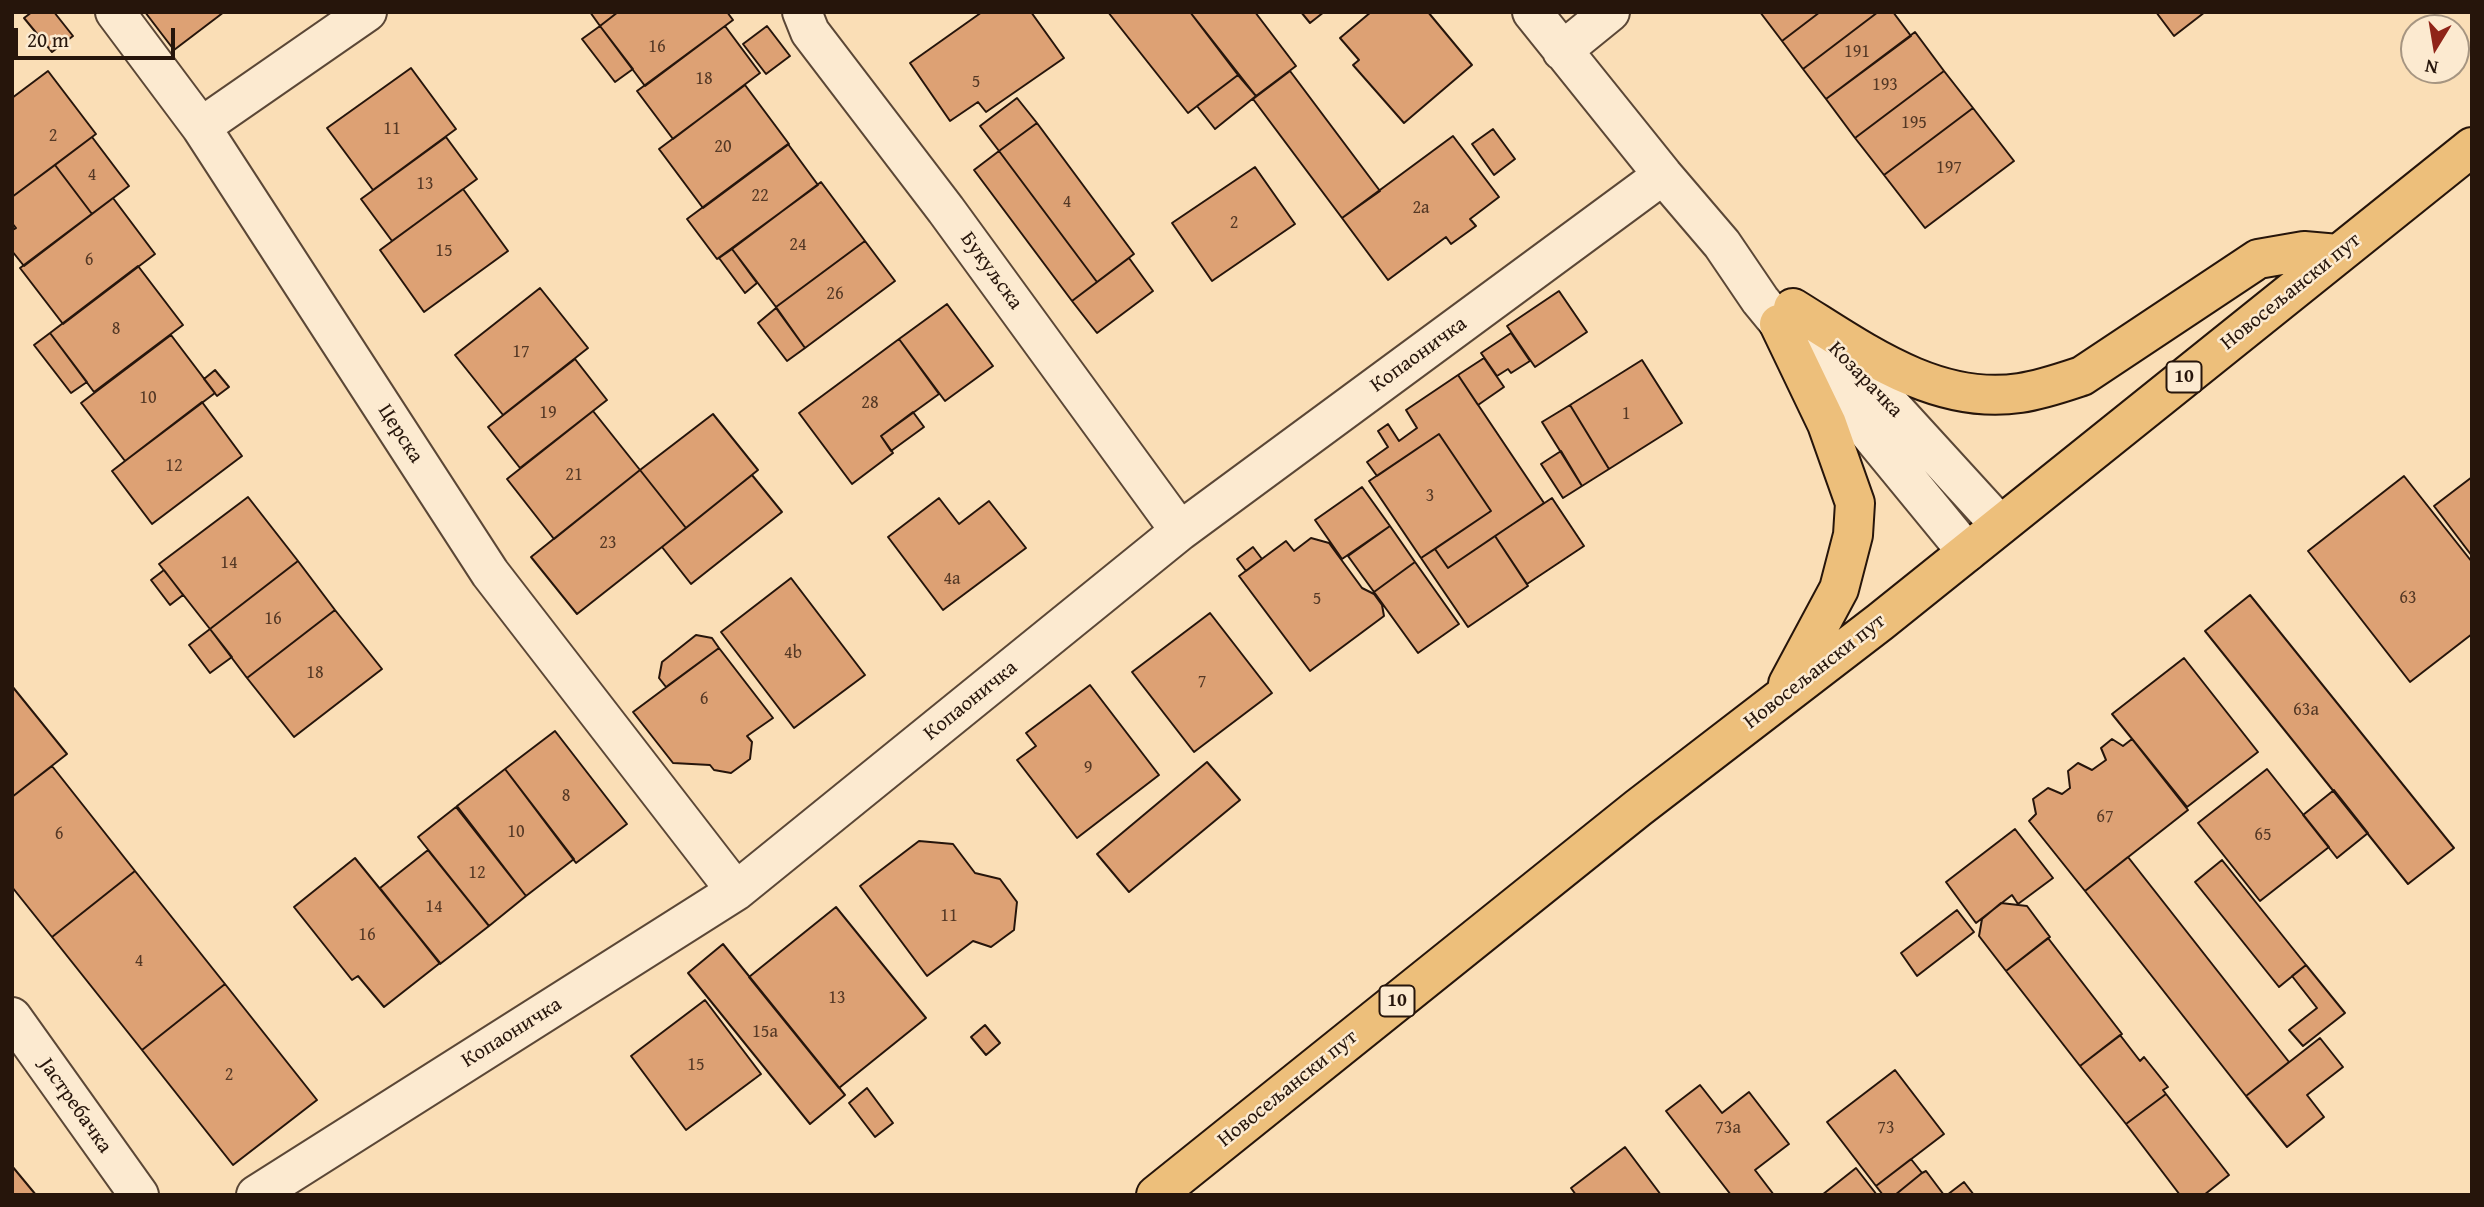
<!DOCTYPE html>
<meta charset="utf-8">
<style>
body{margin:0}
#map{position:relative;width:2484px;height:1207px;overflow:hidden;background:#fadeb6;font-family:"Gentium Book Plus",serif}
canvas{display:block}
.frame{position:absolute;inset:0;border:14px solid #26150b;pointer-events:none}
.north{position:absolute;left:2400px;top:14px;width:70px;height:70px;box-sizing:border-box;background:#fcead0;border:2px solid #a69581;border-radius:50%;rotate:191deg;font-size:19px;font-weight:700;line-height:28px;text-align:center;color:#26150b}
.north::after{content:'';display:block;margin:auto;width:24px;height:32px;background:#8f2418;clip-path:polygon(50% 0,100% 100%,50% 72%,0 100%)}
.scale{position:absolute;left:14px;top:28px;width:161px;height:32px;box-sizing:border-box;border:4px solid #26150b;border-top:0;padding-left:9px;font-size:21px;line-height:24px;white-space:nowrap;color:#26150b;-webkit-text-stroke:5px #fcead0;paint-order:stroke}
</style>
<div id="map">
<canvas width="2484" height="1207"></canvas>
<div class="frame"></div>
<div class="north">N</div>
<div class="scale">20 m</div>
</div>
<script>
const ctx = document.querySelector('canvas').getContext('2d');
ctx.lineJoin = 'round';
function fillPath(path, color) { ctx.fillStyle = color; ctx.fill(path, 'evenodd'); }
function trace(path, color, width, dash) { ctx.strokeStyle = color; ctx.lineWidth = width; ctx.lineCap = dash ? 'butt' : 'round'; ctx.setLineDash(dash || []); ctx.stroke(path); }
function write(font, color, halo, rows, align = 'center') {
  ctx.font = font + ' "Gentium Book Plus",serif'; ctx.lineWidth = 5; ctx.setLineDash([]); ctx.textBaseline = 'middle'; ctx.strokeStyle = halo; ctx.fillStyle = color; for (const [text, x, y, turn = 0] of rows) {
    ctx.save(); ctx.translate(x, y); ctx.rotate((+turn || 0) * Math.PI / 180); ctx.textAlign = isNaN(turn) ? turn : align; if (halo) ctx.strokeText(text, 0, 0); ctx.fillText(text, 0, 0); ctx.restore();
  }
}
const building = new Path2D(`
 M32,12H54L73,36L52,52L24,18Z
 M145,12H224L174,50Z
 M590,12H618L600,26Z
 M618,12H727L733,20L645,86L600,26Z
 M982,12H1031L1064,58L986,112L978,102L950,121L910,63Z
 M1108,12H1190L1238,75L1188,113Z
 M1190,12H1255L1296,66L1256,96Z
 M1301,12H1324L1310,23Z
 M1371,12H1428L1472,65L1404,123L1353,65L1359,60L1340,38Z
 M1760,12H1820L1782,41Z
 M1820,12H1878L1803,69L1782,41Z
 M1878,12H1893L1911,36L1826,99L1803,69Z
 M2156,12H2205L2174,36Z
 M600,26L633,69L615,82L582,39Z
 M725,26L760,73L673,139L637,91Z
 M767,26L790,56L766,74L743,44Z
 M1915,32L1944,71L1855,138L1826,99Z
 M411,68L456,129L373,190L327,128Z
 M48,71L96,134L12,197V98Z
 M1290,71L1380,191L1342,218L1253,99Z
 M1944,71L1973,108L1884,175L1855,138Z
 M1238,75L1256,96L1215,129L1197,106Z
 M745,85L789,144L703,208L659,149Z
 M1017,98L1037,123L999,151L980,126Z
 M1973,108L2014,161L1925,228L1884,175Z
 M1037,123L1134,254L1097,282L999,151Z
 M1493,129L1515,159L1494,175L1472,144Z
 M1453,136L1499,197L1470,219L1476,226L1451,244L1446,237L1388,280L1342,218Z
 M92,137L129,186L92,214L55,165Z
 M446,137L477,179L392,241L361,199Z
 M788,144L818,185L717,259L687,219Z
 M999,151L1097,282L1072,301L974,170Z
 M55,165L92,214L24,266L12,251V230L16,228L12,223V197Z
 M1255,167L1295,224L1212,281L1172,223Z
 M821,182L865,241L776,307L732,249Z
 M463,189L508,251L424,312L380,250Z
 M113,198L155,254L63,324L20,268Z
 M865,241L895,281L805,348L776,307Z
 M732,249L757,283L745,293L719,258Z
 M1129,258L1153,291L1097,333L1072,301Z
 M138,266L183,325L94,392L50,333Z
 M540,288L588,348L503,415L455,355Z
 M1559,291L1587,332L1535,367L1507,326Z
 M947,304L993,366L945,401L899,339Z
 M776,308L805,348L787,361L758,323Z
 M50,333L87,382L71,393L34,345Z
 M1511,333L1530,361L1511,373L1508,369L1497,376L1481,353Z
 M171,335L215,393L125,461L81,403Z
 M899,339L939,394L881,436L893,453L852,484L799,413Z
 M1484,358L1504,387L1478,405L1458,375Z
 M575,359L607,400L520,468L488,427Z
 M1642,360L1682,423L1609,469L1570,405Z
 M215,370L229,387L217,396L204,379Z
 M1458,375L1544,503L1448,568L1435,549L1491,511L1439,434L1377,476L1367,462L1388,447L1378,431L1388,424L1399,441L1417,428L1406,410Z
 M202,402L242,456L152,524L112,471Z
 M1570,405L1609,469L1582,486L1542,422Z
 M593,411L640,470L554,539L507,479Z
 M913,412L924,427L891,451L881,436Z
 M713,414L758,470L686,528L640,470Z
 M1439,434L1491,511L1421,558L1369,481Z
 M1561,451L1582,486L1563,498L1541,464Z
 M640,470L686,528L577,614L531,557Z
 M752,475L782,512L691,584L662,547Z
 M2404,476L2472,562V634L2410,682L2308,551Z
 M2472,477V556L2434,506Z
 M1362,487L1390,526L1342,559L1315,520Z
 M248,497L298,561L210,629L159,564Z
 M939,498L959,524L989,501L1026,548L943,610L888,537Z
 M1552,498L1584,546L1527,584L1495,536Z
 M1390,526L1415,562L1374,592L1348,556Z
 M1495,536L1528,586L1468,627L1421,558L1435,549L1448,568Z
 M1311,538L1329,543L1362,588L1374,594L1382,605L1384,616L1310,671L1239,576L1286,541L1294,551Z
 M1253,547L1262,559L1246,571L1237,559Z
 M298,561L335,610L247,678L210,629Z
 M1415,562L1459,624L1418,653L1374,592Z
 M164,570L183,595L170,605L151,580Z
 M791,578L865,675L794,728L721,632Z
 M2250,595L2454,848L2408,884L2205,631Z
 M335,610L382,669L294,737L247,678Z
 M1210,613L1272,693L1194,752L1132,672Z
 M210,629L232,657L210,673L189,645Z
 M696,635L712,638L719,648L666,687L659,678L662,662Z
 M719,648L773,718L747,736L752,742L750,759L731,773L714,770L710,765L673,763L633,712Z
 M2184,658L2258,752L2187,807L2112,714Z
 M1090,685L1159,775L1077,838L1017,760L1036,746L1026,733Z
 M12,686L67,754L12,797Z
 M555,731L627,824L576,863L505,769Z
 M2112,739L2123,746L2132,739L2188,810L2085,891L2029,821L2036,814L2033,799L2048,788L2062,794L2070,788L2068,771L2078,763L2092,770L2106,760L2101,748Z
 M1207,762L1240,800L1129,892L1097,854Z
 M52,766L135,871L52,937L12,887V797Z
 M505,769L574,859L526,896L457,806Z
 M2267,769L2329,847L2260,901L2198,823Z
 M2334,790L2368,833L2337,858L2303,815Z
 M456,807L526,896L489,926L418,837Z
 M2015,829L2053,878L2018,904L2012,895L1976,923L1946,882Z
 M919,841L953,844L975,873L1000,879L1017,902L1014,930L991,947L973,941L927,976L860,886Z
 M428,850L489,926L440,964L380,888Z
 M2128,857L2289,1062L2246,1096L2085,891Z
 M355,858L440,963L384,1007L358,976L352,980L294,907Z
 M2222,860L2306,965L2279,987L2195,882Z
 M135,871L225,984L142,1050L52,937Z
 M2001,903L2027,906L2050,937L2006,971L1979,936L1982,919Z
 M836,907L926,1018L839,1088L749,977Z
 M1957,910L1974,932L1917,976L1901,953Z
 M2048,938L2122,1034L2080,1066L2006,971Z
 M723,944L845,1095L810,1124L688,973Z
 M2306,965L2345,1013L2303,1046L2289,1030L2317,1008L2292,976Z
 M225,984L317,1100L233,1165L142,1050Z
 M705,1000L761,1074L686,1130L631,1056Z
 M985,1025L1000,1043L986,1055L971,1037Z
 M2120,1035L2140,1061L2144,1057L2168,1087L2163,1090L2166,1094L2126,1124L2080,1066Z
 M2320,1038L2343,1067L2307,1095L2324,1117L2287,1147L2246,1096Z
 M1895,1070L1944,1134L1876,1186L1827,1122Z
 M1700,1085L1722,1113L1749,1092L1789,1144L1755,1170L1774,1195H1731L1666,1111Z
 M867,1088L893,1123L875,1137L849,1103Z
 M2166,1094L2229,1175L2204,1195H2180L2126,1124Z
 M1625,1147L1661,1195H1576L1571,1188Z
 M1911,1159L1922,1173L1895,1195H1883L1876,1186Z
 M12,1166L36,1195H12Z
 M1856,1168L1877,1195H1822Z
 M1926,1171L1944,1195H1895L1922,1173Z
 M1964,1182L1974,1195H1947Z`);
const minor = new Path2D(`
 M115,12L201,127
 M367,12L201,127L490,573L736,891
 M802,12L810,32L946,210L1180,531
 M1532,12L1663,175L1722,244L1760,300L1967,552
 M1562,51L1610,12
 M1821,335L1863,375L2000,525
 M12,1017L139,1195
 M256,1195L736,891L1180,531L1663,175`);
const primary = new Path2D(`
 M1793,308C1861,350 1935,406 2020,393C2041,390 2061,383 2082,376L2258,259L2304,251L2338,254
 M1779,324L1827,424L1855,503L1853,535L1839,589L1788,684
 M1156,1195L1638,808L1880,622L2472,147`);
const numberNames = [
 ["16",657,47],
 ["191",1857,52],
 ["18",704,79],
 ["5",976,82],
 ["193",1885,85],
 ["195",1914,123],
 ["11",392,129],
 ["2",53,136],
 ["20",723,147],
 ["197",1949,168],
 ["4",92,175],
 ["13",425,184],
 ["22",760,196],
 ["4",1067,202],
 ["2a",1421,208],
 ["2",1234,223],
 ["24",798,245],
 ["15",444,251],
 ["6",89,260],
 ["26",835,294],
 ["8",116,329],
 ["17",521,352],
 ["10",148,398],
 ["28",870,403],
 ["19",548,413],
 ["1",1626,414],
 ["12",174,466],
 ["21",574,475],
 ["3",1430,496],
 ["23",608,543],
 ["14",229,563],
 ["4a",952,579],
 ["63",2408,598],
 ["5",1317,599],
 ["16",273,619],
 ["4b",793,653],
 ["18",315,673],
 ["7",1202,682],
 ["6",704,699],
 ["63a",2306,710],
 ["9",1088,768],
 ["8",566,796],
 ["67",2105,817],
 ["10",516,832],
 ["6",59,834],
 ["65",2263,835],
 ["12",477,873],
 ["14",434,907],
 ["11",949,916],
 ["16",367,935],
 ["4",139,961],
 ["13",837,998],
 ["15a",765,1032],
 ["15",696,1065],
 ["2",229,1075],
 ["73a",1728,1128],
 ["73",1886,1128]
];
const shields = [
 [2184,377,35],
 [1397,1001,35]
];
const shieldNames = [
 ["10",2184,377],
 ["10",1397,1001]
];
const streetNames = [
 ["Букуљска",991,271,54],
 ["Новосељански пут",2291,292,-39],
 ["Копаоничка",1419,355,-36],
 ["Козарачка",1865,380,46],
 ["Церска",400,434,57],
 ["Новосељански пут",1815,672,-38],
 ["Копаоничка",971,701,-39],
 ["Копаоничка",512,1033,-32],
 ["Новосељански пут",1288,1089,-39],
 ["Јастребачка",75,1106,55]
];
fillPath(building, '#dda174');
trace(building, '#26150b', 2);
trace(minor, '#5b4736', 42);
trace(primary, '#26150b', 42);
trace(minor, '#fcead0', 38);
trace(primary, '#edbf7b', 38);
write('18px', '#543825', null, numberNames);
for (const [x, y, w] of shields) { const box = new Path2D(); box.roundRect(x - w / 2, y - 15.5, w, 31, 5); ctx.fillStyle = '#fcead0'; ctx.fill(box); trace(box, '#26150b', 2); }
write('bold 19px', '#26150b', null, shieldNames);
write('21px', '#26150b', '#fcead0', streetNames);
</script>
